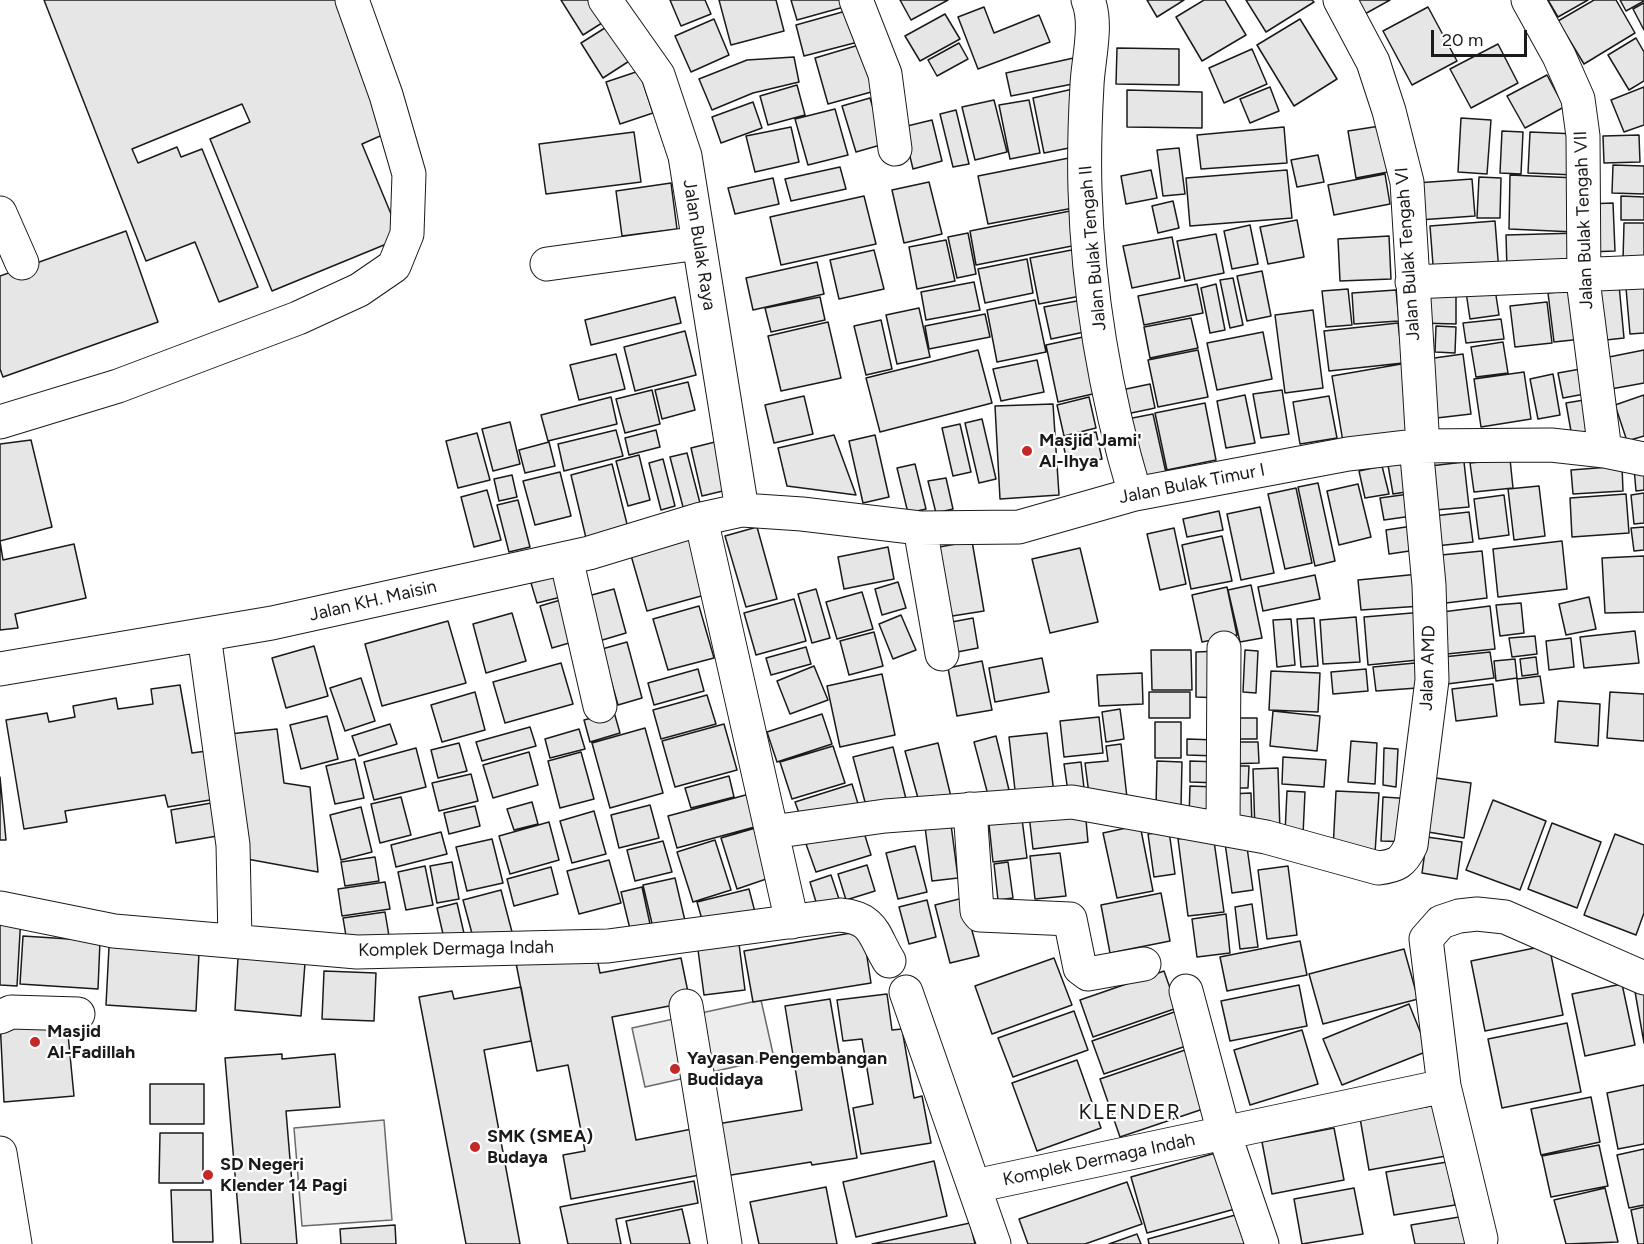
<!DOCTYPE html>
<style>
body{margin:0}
#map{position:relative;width:1644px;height:1244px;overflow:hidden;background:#fff;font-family:Figtree,sans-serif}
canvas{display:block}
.scale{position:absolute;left:1431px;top:30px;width:96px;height:27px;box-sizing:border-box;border:3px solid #1a1a1a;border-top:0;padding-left:8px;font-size:18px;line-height:21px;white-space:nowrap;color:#1a1a1a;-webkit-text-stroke:4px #fff;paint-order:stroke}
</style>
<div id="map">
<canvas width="1644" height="1244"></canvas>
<div class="scale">20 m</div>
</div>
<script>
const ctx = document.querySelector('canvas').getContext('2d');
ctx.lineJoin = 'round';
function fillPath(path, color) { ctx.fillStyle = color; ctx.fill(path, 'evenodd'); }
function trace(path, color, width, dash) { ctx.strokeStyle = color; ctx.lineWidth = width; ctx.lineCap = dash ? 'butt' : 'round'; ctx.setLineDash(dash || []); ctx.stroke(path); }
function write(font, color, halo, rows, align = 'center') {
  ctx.font = font + ' Figtree,sans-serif'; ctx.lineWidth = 4.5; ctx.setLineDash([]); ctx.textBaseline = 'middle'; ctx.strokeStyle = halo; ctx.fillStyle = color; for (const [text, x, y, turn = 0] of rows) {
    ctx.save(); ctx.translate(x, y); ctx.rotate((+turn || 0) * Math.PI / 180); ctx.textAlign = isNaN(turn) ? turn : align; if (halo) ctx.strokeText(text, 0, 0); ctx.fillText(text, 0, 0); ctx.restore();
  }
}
const built = new Path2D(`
 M761,1000L774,1058L645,1087L632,1028Z
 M384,1120L392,1220L302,1226L294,1128Z`);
const building = new Path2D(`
 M44,0H340L387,133L362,144L401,238L272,291L210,139L250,122L242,104L132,149L138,163L177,147L181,157L202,149L258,287L219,302L195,242L146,261Z
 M561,0H603L613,16L583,35Z
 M670,0H705L711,14L681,26Z
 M719,0H776L784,31L731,45Z
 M791,0H850L851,5L797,20Z
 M900,0H948L911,20Z
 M1147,0H1184L1157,17Z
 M1204,0H1225L1246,35L1202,61L1176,17Z
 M1246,0H1312L1314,2L1266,32Z
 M1355,0H1390L1363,15Z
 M1548,0H1588L1558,17Z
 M1594,0H1616L1635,33L1584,64L1558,21Z
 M1620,0H1644V1L1626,11Z
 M1644,3V30L1633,9Z
 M984,7L994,33L1039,15L1050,42L978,69L958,17Z
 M1428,7L1457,61L1412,85L1383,31Z
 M853,9L862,41L804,56L796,25Z
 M945,14L960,39L920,61L905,36Z
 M714,19L729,55L691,72L675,36Z
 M1300,19L1337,79L1294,106L1257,45Z
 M616,21L637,56L603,78L581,43Z
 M1636,38L1644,52V81L1629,90L1608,55Z
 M869,42L882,89L828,104L815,58Z
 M959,43L968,59L937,76L928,60Z
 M1498,44L1518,83L1471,108L1450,69Z
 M1117,48L1179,49V85L1116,84Z
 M1252,49L1267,84L1224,103L1209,68Z
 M794,57L799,82L753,93L712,110L699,79L747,60Z
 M1078,57L1083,82L1011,96L1006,73Z
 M639,71L653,113L620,124L606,82Z
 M1547,75L1564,107L1525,128L1507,96Z
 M797,85L805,115L768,125L760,96Z
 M1270,87L1279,111L1250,123L1240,99Z
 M1644,87V125L1624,132L1611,100Z
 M1073,89L1084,145L1044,153L1033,98Z
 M1127,90L1202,92V128L1127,127Z
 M870,98L884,144L856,152L842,106Z
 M994,100L1007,152L975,160L962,107Z
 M1029,100L1040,153L1010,159L999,105Z
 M753,102L762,128L721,143L712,117Z
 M835,109L848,155L808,165L795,119Z
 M956,110L969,164L953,167L940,114Z
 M1461,118L1491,120L1487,174L1458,172Z
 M932,120L942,161L913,169L903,127Z
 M1380,126L1388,172L1356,178L1348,131Z
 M791,127L799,162L755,172L746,136Z
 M1284,127L1287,163L1201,169L1197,135Z
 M1502,131L1523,132L1521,174L1500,173Z
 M634,132L641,182L546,194L539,144Z
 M1530,132L1577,134L1575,175L1528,173Z
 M1639,135L1640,162L1604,163L1603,136Z
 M1179,148L1185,194L1163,196L1157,150Z
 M1318,155L1324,182L1297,187L1291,160Z
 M1074,157L1084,206L988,224L978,176Z
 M1613,165L1644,166V194L1612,193Z
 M840,167L846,189L791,201L785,179Z
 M1151,170L1157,198L1126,204L1121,176Z
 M1287,170L1292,218L1190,226L1186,178Z
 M1385,174L1390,204L1334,215L1328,185Z
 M1510,175L1577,178L1575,232L1509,229Z
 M1479,177L1501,178L1500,218H1477Z
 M773,178L779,204L735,214L728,188Z
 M1472,179L1475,216L1419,220L1416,183Z
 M929,182L942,234L904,243L892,190Z
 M671,183L677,229L622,236L616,191Z
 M864,196L876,244L781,265L770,217Z
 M1621,196L1644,197V220H1621Z
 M1173,201L1179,228L1158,233L1152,206Z
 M1613,203L1615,251L1589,252L1587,204Z
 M1080,209L1087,243L976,265L970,231Z
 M1297,220L1304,257L1268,264L1260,227Z
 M1495,221L1499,272L1434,278L1430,226Z
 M1624,223H1644V260H1623Z
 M1250,225L1258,264L1232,269L1224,231Z
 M126,231L158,322L3,377L0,369V276Z
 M968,233L976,274L957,278L948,237Z
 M1579,233L1580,267L1507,269L1506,235Z
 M1216,234L1224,273L1185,281L1177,241Z
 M1389,236L1391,279L1340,281L1338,239Z
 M1172,237L1180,278L1132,288L1123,246Z
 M946,240L955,281L917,289L909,247Z
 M1082,248L1091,294L1039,304L1030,258Z
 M874,250L884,289L839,299L830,260Z
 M1027,259L1033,293L985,303L978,269Z
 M817,262L824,294L753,310L746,278Z
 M1262,271L1271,316L1247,321L1237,276Z
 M1233,278L1243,325L1230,328L1220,280Z
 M974,282L980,310L926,320L921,292Z
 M1197,284L1203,313L1144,325L1138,296Z
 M1216,284L1225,330L1210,333L1201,288Z
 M1619,285L1624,338L1597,341L1592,287Z
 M1644,286V333L1630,334L1626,288Z
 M1348,289L1352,325L1326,327L1322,291Z
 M1495,289L1499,315L1470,319L1466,292Z
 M1396,290L1399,321L1354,324L1352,293Z
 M1576,290L1582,339L1554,342L1548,293Z
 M1420,292L1456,293V324L1419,323Z
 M675,297L681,323L591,345L585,320Z
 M820,297L825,320L771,332L765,308Z
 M1088,299L1094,330L1051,339L1044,307Z
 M1035,300L1046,352L997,362L987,310Z
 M1547,302L1552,343L1515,347L1510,306Z
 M919,308L930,357L897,364L886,315Z
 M1313,310L1323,388L1285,393L1275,315Z
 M985,314L990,337L929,349L925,326Z
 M1191,318L1198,348L1150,358L1144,327Z
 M1501,319L1504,339L1466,343L1463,323Z
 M881,320L892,369L866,375L854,326Z
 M828,322L841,378L781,391L768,336Z
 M1398,323L1403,363L1329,371L1324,331Z
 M1436,326L1456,327L1455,353L1435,352Z
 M685,331L696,375L635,391L624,347Z
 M1263,332L1272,379L1217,390L1207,343Z
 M1097,334L1110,390L1058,402L1046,345Z
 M1503,342L1508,373L1476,377L1471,347Z
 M978,350L992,403L880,432L866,378Z
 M1198,350L1208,397L1158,407L1148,360Z
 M1644,350V383L1611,389L1604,358Z
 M616,354L625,389L579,400L570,365Z
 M1463,354L1471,414L1428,419L1420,360Z
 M1037,360L1044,392L1001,401L993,369Z
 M1407,363L1418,431L1343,442L1332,376Z
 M1586,368L1590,393L1563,398L1558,373Z
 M1524,372L1531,419L1481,427L1474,379Z
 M1553,374L1560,415L1538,419L1530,379Z
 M688,382L695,410L662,419L655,390Z
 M1150,384L1155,408L1117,416L1112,392Z
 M652,390L660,424L625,433L616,399Z
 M1282,390L1289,434L1261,438L1253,394Z
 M1245,395L1255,443L1226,448L1217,401Z
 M1644,395V436L1627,441L1615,405Z
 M804,396L813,434L774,443L765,405Z
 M1329,396L1337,438L1300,444L1293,402Z
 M611,397L617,424L548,441L541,415Z
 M1089,397L1096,428L1064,436L1057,405Z
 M1590,399L1597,432L1572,437L1566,403Z
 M1205,403L1216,460L1167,470L1155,413Z
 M1053,404L1059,495L1000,499L995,406Z
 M1153,414L1166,473L1135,481L1122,420Z
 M982,419L996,479L979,483L965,423Z
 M510,422L520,464L493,471L482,429Z
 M960,424L971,472L953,476L942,428Z
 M616,430L623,456L564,471L558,444Z
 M656,430L660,447L629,455L625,438Z
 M1096,432L1102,459L1068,466L1062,439Z
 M477,433L490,480L458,488L446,441Z
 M834,435L856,495L787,486L778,448Z
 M875,435L889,497L863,503L849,441Z
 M31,440L52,527L0,541L3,560L74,544L86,598L15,614L18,628L0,630V444Z
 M719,441L731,489L702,496L691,448Z
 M549,442L555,466L525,473L519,450Z
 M687,453L700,503L683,507L670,457Z
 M639,455L650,500L628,506L616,461Z
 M663,459L675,506L661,510L649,463Z
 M1510,459L1513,488L1474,492L1470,463Z
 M1413,461L1418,490L1393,494L1388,465Z
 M1464,462L1469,507L1435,510L1430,466Z
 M612,464L628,528L586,538L571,475Z
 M915,464L926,509L908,513L897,468Z
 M1382,466L1389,494L1365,498L1359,471Z
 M1622,466L1623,491L1573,494L1571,470Z
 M1644,467V490L1636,491L1634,468Z
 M560,472L571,516L535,525L523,481Z
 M512,475L517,497L499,501L494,479Z
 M946,478L953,509L936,513L928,481Z
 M1318,483L1335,561L1315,566L1298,487Z
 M1358,484L1371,537L1339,545L1327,491Z
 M1539,486L1545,536L1514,540L1508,489Z
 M1296,488L1312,563L1285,569L1268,494Z
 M487,490L501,540L474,547L461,497Z
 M1416,493L1419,515L1384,520L1380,498Z
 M1644,493V523L1634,524L1631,495Z
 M1626,494L1629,533L1572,537L1570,498Z
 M1504,495L1509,535L1479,539L1474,499Z
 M518,500L530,547L509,552L497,505Z
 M1260,507L1274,573L1241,580L1227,514Z
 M1219,511L1223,530L1187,537L1183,519Z
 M1469,512L1473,542L1436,546L1433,516Z
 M1419,525L1423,549L1389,554L1386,530Z
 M757,527L777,599L746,607L725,536Z
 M1644,527V550L1634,551L1631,528Z
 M1174,528L1186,584L1160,590L1147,534Z
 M696,533L712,593L647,611L630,552Z
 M1222,536L1232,581L1191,589L1182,545Z
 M972,541L984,611L946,617L934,548Z
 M1562,541L1567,589L1498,597L1493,549Z
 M888,547L894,579L844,589L838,557Z
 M1080,548L1098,622L1050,633L1032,559Z
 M1482,551L1487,598L1446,603L1441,555Z
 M1644,556V612L1605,613L1602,558Z
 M1419,574L1422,606L1361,610L1358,580Z
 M560,575L565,596L537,603L531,583Z
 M1315,575L1320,599L1263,611L1258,587Z
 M898,582L906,608L882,615L875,589Z
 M1251,585L1262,638L1240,642L1228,590Z
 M1227,587L1237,635L1202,642L1192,595Z
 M614,589L626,633L589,644L577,599Z
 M816,589L830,638L812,643L798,594Z
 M862,592L873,629L837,639L826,602Z
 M1589,597L1596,629L1566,635L1559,604Z
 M564,599L576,641L552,648L540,606Z
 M794,599L806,641L756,655L744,613Z
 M1521,603L1524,633L1500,636L1496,605Z
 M699,606L714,658L668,670L653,619Z
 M1490,606L1495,649L1447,654L1442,612Z
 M1424,612L1428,659L1368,665L1364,617Z
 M512,613L526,661L486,673L473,624Z
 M901,615L916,650L893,659L879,624Z
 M1356,617L1360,662L1323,664L1320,620Z
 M973,618L978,648L947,654L941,624Z
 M1314,618L1318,666L1301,667L1297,619Z
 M1291,619L1295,665L1277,667L1273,620Z
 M448,621L466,683L382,706L365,644Z
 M1635,631L1639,663L1584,668L1580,637Z
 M874,632L883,666L849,675L840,641Z
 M1535,636L1537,654L1512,657L1509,638Z
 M1571,638L1574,667L1549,670L1546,641Z
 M627,642L642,698L618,705L602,649Z
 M314,646L328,696L286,708L272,658Z
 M806,647L811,664L771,675L766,658Z
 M1151,650H1191L1192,690H1152Z
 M1245,650L1258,651L1256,693L1243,692Z
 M1219,651L1220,698L1196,697V652Z
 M1490,652L1494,678L1447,684L1443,657Z
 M1536,657L1538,674L1522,676L1520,659Z
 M1042,658L1049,692L995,702L989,668Z
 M1515,659L1517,678L1496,681L1494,661Z
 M982,661L992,710L957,716L948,668Z
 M561,663L573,704L505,723L493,682Z
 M1415,663L1417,688L1376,691L1373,667Z
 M814,666L828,700L790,714L777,681Z
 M698,669L704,691L654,705L648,683Z
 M1366,669L1368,691L1333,694L1331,672Z
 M1271,671L1320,673L1318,712L1269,710Z
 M1142,673L1143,704L1099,706L1097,675Z
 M882,674L895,735L840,747L827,686Z
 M1540,676L1544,703L1520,705L1517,679Z
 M361,678L375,721L345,731L330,688Z
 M1493,684L1497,716L1456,721L1452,689Z
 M180,685L192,753L214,750L222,798L168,807L165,795L65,811L67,822L24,829L6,720L47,713L49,722L75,717L73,706L116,698L118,709L153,704L151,689Z
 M475,692L485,730L442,742L431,705Z
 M1149,692H1190V718H1149Z
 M1610,692L1644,694V741L1607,738Z
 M707,695L716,724L661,739L653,710Z
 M1558,701L1600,704L1598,746L1555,742Z
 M1120,709L1124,739L1106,742L1102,712Z
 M1273,711L1320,716L1317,751L1270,746Z
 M614,712L620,733L590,742L584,720Z
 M822,714L832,744L777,762L767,732Z
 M327,716L338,759L301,769L290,725Z
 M1099,717L1103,753L1064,757L1060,721Z
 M1228,718H1257V739H1228Z
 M1155,722H1181V758H1155Z
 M390,724L397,744L359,756L352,736Z
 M724,724L737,770L675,787L662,741Z
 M530,727L536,746L482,761L476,742Z
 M645,728L663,793L610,808L592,743Z
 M277,729L284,783L310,787L318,872L236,857L229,734Z
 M579,729L585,749L550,758L545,739Z
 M1047,733L1054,794L1016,799L1009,737Z
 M996,736L1009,790L988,795L974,742Z
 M1187,739L1217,740V756L1187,755Z
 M1351,741L1377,743L1375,784L1348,782Z
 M1227,742H1258L1259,763L1227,764Z
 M459,743L467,771L438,778L431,750Z
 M938,743L952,801L921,809L905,751Z
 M1121,744L1127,798L1090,802L1085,763L1108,761L1106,746Z
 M833,746L845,783L792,799L780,762Z
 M893,747L908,807L869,817L853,757Z
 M416,748L426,787L374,800L364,762Z
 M1384,748L1398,749L1396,787L1383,785Z
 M529,752L538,785L493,798L483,765Z
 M581,752L594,799L560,808L548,761Z
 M1283,757L1326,760L1324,787L1282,784Z
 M355,759L364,798L335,804L326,766Z
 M1157,761L1182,762L1181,807L1156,806Z
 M1190,761L1219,762V783L1190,782Z
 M1081,762L1085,797L1069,799L1064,764Z
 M1228,766H1249L1248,788H1227Z
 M1278,768L1280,832H1255L1253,769Z
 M471,774L478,801L439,811L432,783Z
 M729,776L734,797L691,808L685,788Z
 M0,777L6,840H0Z
 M1436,778L1471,783L1464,838L1428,832Z
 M852,784L859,807L803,824L795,802Z
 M1190,786L1216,787L1215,819L1189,818Z
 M1287,791L1305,792L1303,835L1285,833Z
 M1336,791L1379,793L1375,853L1333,850Z
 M753,793L762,825L677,848L668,816Z
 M1251,793L1252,827H1230L1229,794Z
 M401,797L411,835L380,843L371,804Z
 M1383,797L1414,799L1412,842L1381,841Z
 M1493,800L1546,821L1520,890L1466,870Z
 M223,801L229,834L176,843L171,810Z
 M532,802L538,824L514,830L507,809Z
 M650,805L659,838L619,848L611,815Z
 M475,806L480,826L449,834L444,813Z
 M361,807L372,852L341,860L330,815Z
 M1085,809L1088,842L1033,849L1029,815Z
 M594,811L606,854L572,863L560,821Z
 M1021,811L1027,858L993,862L988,815Z
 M950,817L958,878L932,881L924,819Z
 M549,822L559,860L510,874L499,836Z
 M1552,823L1601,842L1577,908L1528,889Z
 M1140,825L1153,891L1117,898L1103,833Z
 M862,826L871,855L816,872L806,844Z
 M759,827L775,876L737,889L721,838Z
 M1169,831L1175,874L1154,877L1148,834Z
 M441,832L447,854L396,867L391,845Z
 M1213,834L1224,912L1188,916L1178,839Z
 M1615,834L1644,845V913L1636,935L1584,915Z
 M1427,837L1462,842L1457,879L1422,873Z
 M492,839L503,883L467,891L456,847Z
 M715,840L731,890L693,902L677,852Z
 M1246,840L1253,890L1232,893L1225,843Z
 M663,841L672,872L635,881L627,850Z
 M915,846L927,892L898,899L886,853Z
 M1060,853L1066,896L1035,899L1030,856Z
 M375,857L379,881L345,886L341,862Z
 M609,860L621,903L579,914L567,871Z
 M452,862L459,899L437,903L430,866Z
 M1008,862L1013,898L998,900L994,864Z
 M867,865L875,891L846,900L838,874Z
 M425,866L433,905L406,910L398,872Z
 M1288,866L1297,935L1267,939L1258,870Z
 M551,867L558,894L514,906L507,879Z
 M831,875L841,905L819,912L810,882Z
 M675,878L686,925L654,932L643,885Z
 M385,882L390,909L342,916L338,889Z
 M642,887L650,924L630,929L621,892Z
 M749,889L756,916L705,930L697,902Z
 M501,890L512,932L474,941L463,900Z
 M1161,893L1170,941L1110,953L1101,905Z
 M963,898L979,956L950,963L935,905Z
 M927,900L936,937L909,944L899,907Z
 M457,903L466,942L446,947L437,908Z
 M1252,904L1258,947L1240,949L1235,907Z
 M385,912L389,936L347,942L343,918Z
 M0,914L21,915L17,986L0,985Z
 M1226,914L1230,953L1197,957L1192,919Z
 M863,931L871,983L753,1002L744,951Z
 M23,936L100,941L98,989L20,984Z
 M1300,941L1307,975L1227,991L1220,957Z
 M739,944L745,990L704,995L698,950Z
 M1549,945L1563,1015L1485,1031L1471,961Z
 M109,947L199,953L196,1011L106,1005Z
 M595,948L600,973L681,958L690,1002L612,1017L636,1140L697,1128L705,1174L571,1199L563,1155L585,1151L568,1065L537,1071L516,963Z
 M1404,949L1418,999L1323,1024L1309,974Z
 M238,958L305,963L301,1016L235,1010Z
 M1054,958L1072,1005L992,1034L975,986Z
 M324,971L376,973L374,1021L322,1019Z
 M1164,971L1177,1008L1093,1037L1080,1000Z
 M1622,984L1635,1045L1585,1056L1572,994Z
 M1299,985L1307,1026L1230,1041L1221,1001Z
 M1634,986L1644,993V1043Z
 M521,987L531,1041L484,1050L520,1244H466L419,997L452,991L454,999Z
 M887,994L892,1030L902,1029L914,1098L922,1096L931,1143L861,1154L853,1108L873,1104L862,1039L843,1041L837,1000Z
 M830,999L857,1158L812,1165L811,1162L725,1176L717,1124L802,1110L785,1006Z
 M1409,1004L1428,1051L1342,1085L1323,1039Z
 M1074,1011L1088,1050L1013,1077L998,1038Z
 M1177,1011L1189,1045L1104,1074L1092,1041Z
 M66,1014L74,1096L4,1102L0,1020Z
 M1567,1023L1581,1092L1502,1108L1488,1039Z
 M1302,1030L1318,1084L1250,1105L1234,1050Z
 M1185,1050L1206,1108L1120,1137L1100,1079Z
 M282,1054V1059L335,1054L340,1107L286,1111L297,1244H241L225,1058Z
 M1077,1060L1101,1128L1037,1151L1012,1083Z
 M150,1084H204V1124H150Z
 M1644,1085V1144L1618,1149L1607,1093Z
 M1591,1097L1600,1142L1541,1155L1531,1109Z
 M1437,1105L1446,1156L1369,1170L1360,1118Z
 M1334,1128L1344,1180L1272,1194L1262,1142Z
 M160,1133H203V1183H159Z
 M1599,1145L1608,1186L1551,1197L1542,1156Z
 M1644,1149V1205L1629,1208L1617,1155Z
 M1219,1152L1235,1209L1147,1233L1131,1177Z
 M934,1161L947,1216L856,1237L843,1182Z
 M1447,1162L1455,1205L1394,1215L1386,1172Z
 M694,1181L698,1203L616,1219L621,1244H568L560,1207Z
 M1127,1182L1142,1224L1085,1244H1028L1019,1219Z
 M826,1187L837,1244H759L750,1202Z
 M1354,1188L1363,1234L1302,1244L1294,1199Z
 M1605,1188L1618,1242L1566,1244L1554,1200Z
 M171,1190H211L213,1242H173Z
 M1644,1207V1244H1638L1631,1210Z
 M682,1209L690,1244H631L626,1221Z
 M1239,1214L1248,1244H1149L1148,1239Z
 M1465,1216L1470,1244H1415L1411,1225Z
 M970,1223L975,1244H872Z
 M395,1225L396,1244H341L340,1229Z
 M1137,1234L1141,1244H1109Z`);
const minor = new Path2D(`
 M605,0L658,75L685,156L742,510
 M856,0L885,74L895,149
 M1088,0C1098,24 1088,60 1087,85C1085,120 1084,156 1085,190C1088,292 1106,397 1135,494
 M1340,0L1373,62L1389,111L1407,182L1423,447
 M1528,0L1559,56L1578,99L1583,136L1584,288L1605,451
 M0,213L22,263
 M547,264L699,243
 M1412,282L1644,272
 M0,422L118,386L298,318L359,290L394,266L407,234L409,174L386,95L352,0
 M701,519L792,922
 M920,528L942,654
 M566,558L600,706
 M204,635L233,845L235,940
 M0,669L272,623L589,553L701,519L742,510L802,514L920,528L1019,527L1135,494L1348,454L1416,446L1551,445L1605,451L1644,459
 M970,809L977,911L980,915L1070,919L1080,968L1088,974L1144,964
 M1223,829L1224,648
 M772,832L885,816L1072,802L1266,837L1378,868C1396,866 1403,863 1411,845L1432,680L1429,585L1416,446
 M0,908L114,931L357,952L608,946L840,915C875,918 873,935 889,961
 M1186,991L1224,1133L1262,1244
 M906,992L994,1244
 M686,1006L725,1244
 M0,1017L11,1012L78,1014
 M0,1153L15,1244
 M975,1186L1444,1086
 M1481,1239L1444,1086L1426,939L1441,922L1459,916L1477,914L1505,917L1644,978`);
const markers = [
 [1027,451,6,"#c62828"],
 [35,1042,6,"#c62828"],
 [675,1069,6,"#c62828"],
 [475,1147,6,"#c62828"],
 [208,1175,6,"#c62828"]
];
const streetNames = [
 ["Jalan Bulak Tengah VII",1584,220,-92],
 ["Jalan Bulak Raya",699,245,81],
 ["Jalan Bulak Tengah II",1093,248,-95],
 ["Jalan Bulak Tengah VI",1408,254,-94],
 ["Jalan Bulak Timur I",1192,484,-11],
 ["Jalan KH. Maisin",373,601,-13],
 ["Jalan AMD",1428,668,-88],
 ["Komplek Dermaga Indah",456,949,-1],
 ["Komplek Dermaga Indah",1099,1160,-12]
];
const poiNames = [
 ["Masjid Jami'",1039,441],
 ["Al-Ihya",1039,462],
 ["Masjid",47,1032],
 ["Al-Fadillah",47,1053],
 ["Yayasan Pengembangan",687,1059],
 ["Budidaya",687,1080],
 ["SMK (SMEA)",487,1137],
 ["Budaya",487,1158],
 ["SD Negeri",220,1165],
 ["Klender 14 Pagi",220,1186]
];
const quarterNames = [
 ["KLENDER",1130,1113]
];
fillPath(built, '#ededed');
trace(built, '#6a6a6a', 1.5);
fillPath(building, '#e6e6e6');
trace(building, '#1a1a1a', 1.5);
trace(minor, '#1a1a1a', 35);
trace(minor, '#fff', 33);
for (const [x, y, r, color] of markers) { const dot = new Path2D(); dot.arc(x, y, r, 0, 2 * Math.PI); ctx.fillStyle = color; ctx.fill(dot); trace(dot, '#fff', 2); }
write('18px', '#1a1a1a', '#fff', streetNames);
write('bold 18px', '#1a1a1a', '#fff', poiNames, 'left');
ctx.letterSpacing = '1.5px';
write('21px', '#1a1a1a', '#fff', quarterNames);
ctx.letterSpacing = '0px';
</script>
